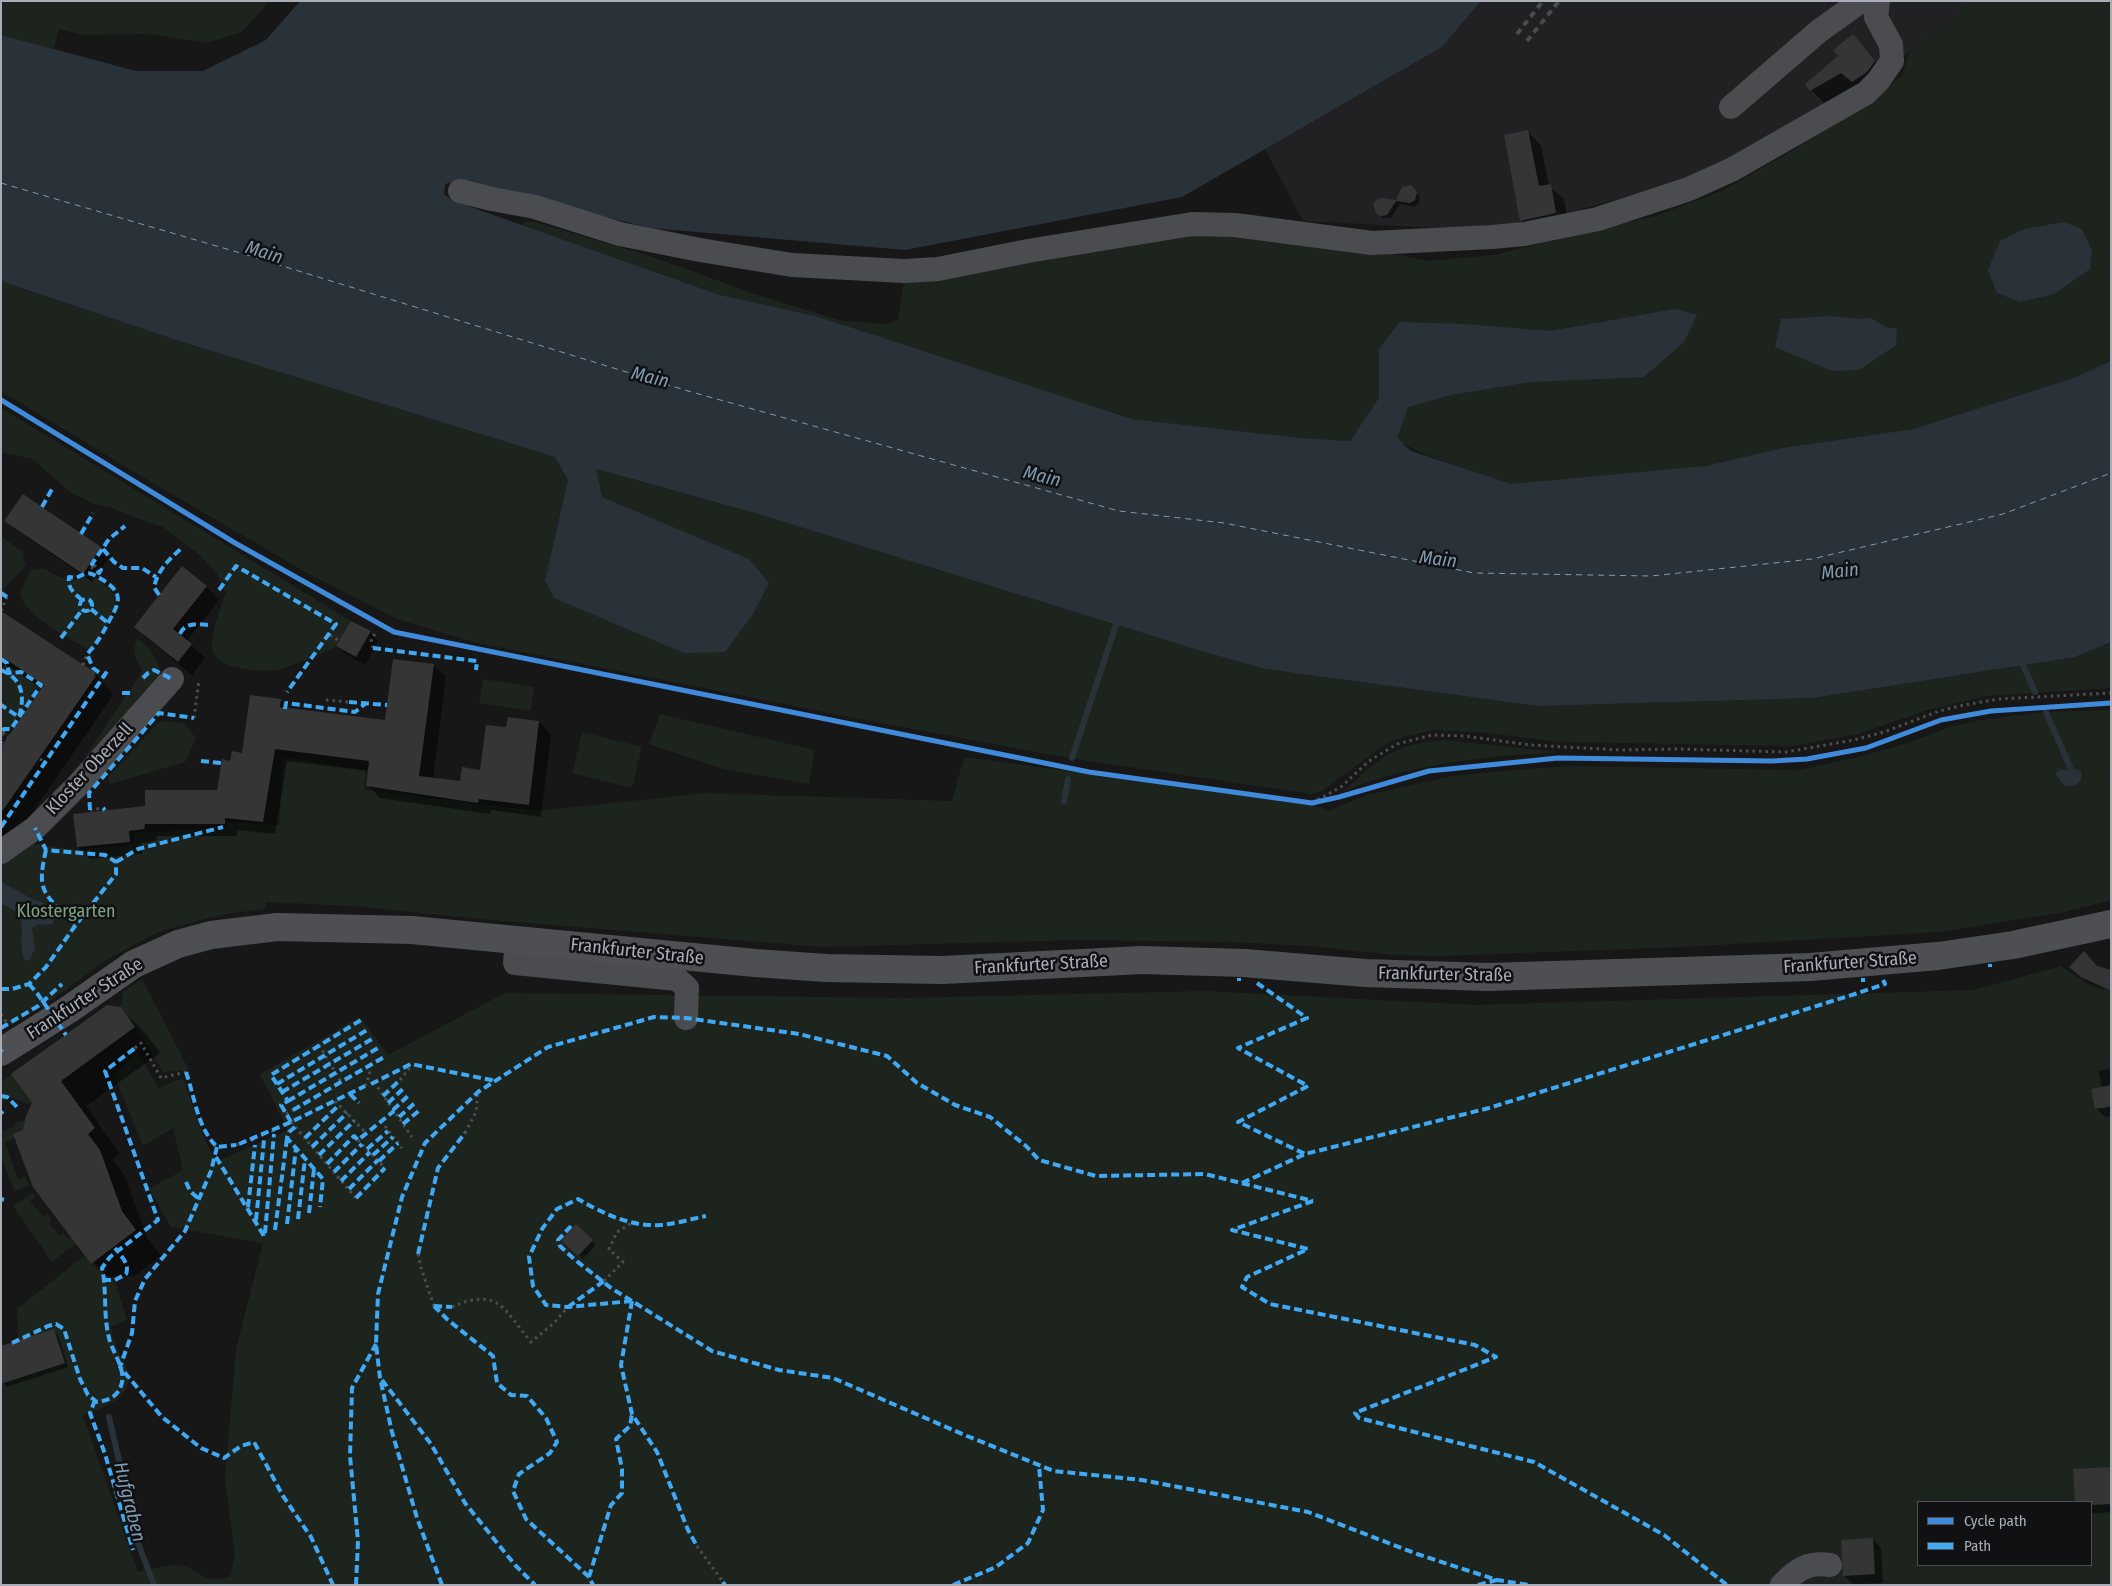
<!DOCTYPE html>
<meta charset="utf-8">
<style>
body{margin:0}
#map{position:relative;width:2112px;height:1586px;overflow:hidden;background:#171717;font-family:"Fira Sans Condensed",sans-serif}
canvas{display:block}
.frame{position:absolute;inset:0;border:2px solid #a8adb8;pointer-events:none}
.legend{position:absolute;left:1917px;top:1501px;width:175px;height:65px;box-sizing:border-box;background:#111113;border:1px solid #4d4f55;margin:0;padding:6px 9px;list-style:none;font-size:15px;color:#a8adb8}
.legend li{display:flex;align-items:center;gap:10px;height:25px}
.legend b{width:25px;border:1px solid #4d4f55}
</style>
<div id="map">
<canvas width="2112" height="1586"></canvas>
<div class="frame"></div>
<ul class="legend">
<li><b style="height:6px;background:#408adc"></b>Cycle path</li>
<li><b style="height:6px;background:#3fa9f5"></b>Path</li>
</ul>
</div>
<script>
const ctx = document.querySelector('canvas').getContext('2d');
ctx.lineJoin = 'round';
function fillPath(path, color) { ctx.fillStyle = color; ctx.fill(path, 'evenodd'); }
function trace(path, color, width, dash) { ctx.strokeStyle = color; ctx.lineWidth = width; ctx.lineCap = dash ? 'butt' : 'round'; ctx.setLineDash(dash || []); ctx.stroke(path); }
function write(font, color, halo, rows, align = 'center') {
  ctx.font = font + ' "Fira Sans Condensed",sans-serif'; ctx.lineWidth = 5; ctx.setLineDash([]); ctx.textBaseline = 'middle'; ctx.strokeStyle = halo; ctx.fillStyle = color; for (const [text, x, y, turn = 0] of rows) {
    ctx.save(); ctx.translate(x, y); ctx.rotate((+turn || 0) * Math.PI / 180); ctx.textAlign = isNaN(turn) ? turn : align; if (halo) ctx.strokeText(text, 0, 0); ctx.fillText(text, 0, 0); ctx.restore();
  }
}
const built = new Path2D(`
 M1481,1H1976L1857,91L1693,178L1504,231L1303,221L1265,149L1442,47Z`);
const green = new Path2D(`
 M1,1H270L242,32L207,43L149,34L82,35L59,29L54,49L1,35Z
 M1976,1H2111V363L2074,379L1914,431L1707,468L1512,487L1424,454L1394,439L1380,399L1350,441L1301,438L1132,419L816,316L720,295L522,225L525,222H535L647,255L758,295L843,321L888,324L898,319L904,279L1199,231L1373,250L1428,261L1493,255L1655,216L1724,190L1805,143L1902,76L1909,52Z
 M1,281L176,340L555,457L568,480L545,580L749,559L602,497L595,469L755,513L1198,650L1265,669L1538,706L1813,698L2075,657L2111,642V688L1986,696L1925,711L1858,734L1792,746L1560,742L1478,732L1434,730L1407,736L1387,743L1323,790L1312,794L1068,758L854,718L477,643L397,619L309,574L139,475L1,391Z
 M1,408L351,621C347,628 342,642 335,647C327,652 287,668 277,670C260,672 217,670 212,649C210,637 221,605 226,593L217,574L202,557L163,527L136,518L115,509L94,504L70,492L32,459L1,452Z
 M1,536L24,553L23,559L26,565L3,590L1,589Z
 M43,568C53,573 63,581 75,580C80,579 84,574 89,575C93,576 98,580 102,583C132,601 103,630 90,650C70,639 25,616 20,593L31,569L37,570Z
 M137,638C151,648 158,660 161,676L93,760L87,754L143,670C134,662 132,650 137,638Z
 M1,661L39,686L1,741Z
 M483,679L534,687L531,711L479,703Z
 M2111,710V900L2065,912L1940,932L1682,947L1440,956L1396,955L1310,946L1228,942L1079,940L823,947L502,921L352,906L266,902L265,909L225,914L160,931L108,959L39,1009L1,1030V864L5,863L33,844L78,850L135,844L133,833L226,828L227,822L279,825L283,757L366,770L364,790L539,811L704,793L952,801L964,757L1312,804L1328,811L1367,795L1452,776L1515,770L1569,766L1798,770L1859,757L1908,743L1950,727L1981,720L2046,712Z
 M660,714L815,750L809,784L723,769L649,744Z
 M160,721L184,723L196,738L185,762L110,784L108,777Z
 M582,732L642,747L632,788L572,773Z
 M1443,740L1557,752C1542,754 1527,754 1511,755C1454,761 1396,769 1343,792C1361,775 1383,753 1408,746C1419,742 1432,742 1443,740Z
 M2061,966C2074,975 2093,992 2111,989V1585H1V1381L2,1383L65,1363L54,1329L19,1341L17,1309L84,1256L91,1264L115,1282L127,1320L111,1327C113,1342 120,1353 126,1367C138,1397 103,1407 83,1416L138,1572C149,1570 161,1566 172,1565C200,1564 198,1586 230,1577L235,1556L225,1479L236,1349L263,1243L171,1227L149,1189L183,1170L173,1128L143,1146L114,1074L137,1052L159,1088L183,1078L203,1135L216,1162L288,1130L260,1074L360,1017L388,1055L505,993L904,998L1206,991L1475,1005L1974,990ZM1918,1502H2091V1565H1918Z
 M142,979L189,1070L163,1072L139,1032L121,1007L123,992Z
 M11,1074L33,1105L9,1097L1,1104V1083Z
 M25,1120L26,1129L13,1134L15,1138L5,1142L18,1180L26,1177L29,1186L14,1191L1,1156V1138L4,1137L2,1132L15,1126L14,1123Z
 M33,1193L36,1197L30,1202L44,1217L47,1214L52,1220L49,1223L59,1235L63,1233L68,1239L70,1237L75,1244L52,1262L13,1206Z`);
const water = new Path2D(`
 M300,1H1481L1442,47L1182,197L905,250L651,228L458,181L445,184L444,194L451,200L720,295L816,316L1132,419L1301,438L1350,441L1379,398V349L1400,322L1464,324L1550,331L1675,309L1697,315L1684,342L1644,377L1530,382L1451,395L1408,407L1397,438L1411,451L1511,484L1706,466L1783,448L1914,429L2074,378L2111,361V642L2075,657L1813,698L1538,706L1265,669L1198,650L755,513L596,469L602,497L749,559L769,583L753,614L725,652L684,653L554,598L545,580L568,480L555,457L176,340L1,281V35L136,71H203L266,40Z
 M2064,222L2082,229L2092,252L2090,269L2054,294L2020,302L1997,293L1988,270L2000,241L2024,229Z
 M1831,316L1857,319L1871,318L1885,327L1897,329L1896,345L1859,370L1832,371L1775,347L1781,319Z
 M2070,767L2082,772L2080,782L2073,786H2065L2055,774L2059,770H2069Z
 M2,882L34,900L44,903L55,916L52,924L37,925L32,928L35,948L29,961L24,959C16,935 34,915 1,904Z`);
const shadow = new Path2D(`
 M1852,36L1892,80L1829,108L1811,90L1840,56Z
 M1528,132L1541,145L1549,186L1564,199L1569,226L1534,233L1521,220Z
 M1410,187L1420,197L1418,204L1414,207L1400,204L1391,218H1383L1379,214V199L1397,201Z
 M6,521L100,548L109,557L92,582L15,529Z
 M206,587L219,600L187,641L205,658L192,675L149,640L135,627Z
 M1,612L95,674L112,692L111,693L113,695L2,857L1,749L42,689L5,664L1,670Z
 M370,632L378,641L365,665L346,654L337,646Z
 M433,665L446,677L433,779L461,783L481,771L507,729L539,722L551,734L541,817L491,810L490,814L380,798L368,785L369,771L287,761L275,834L237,830V836H157L156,841L141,843L142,854L90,859L78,847L146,807L219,791L231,762L244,754L280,700L290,710L386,722Z
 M2097,967L2111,970V991L2087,981L2074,971Z
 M120,1008L146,1034L160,1053L86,1106L120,1154L112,1159L125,1176L147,1238L161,1256L134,1276H108L82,1251L25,1131L27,1116Z
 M2111,1068V1105L2101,1106V1109L2111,1107V1116L2105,1117L2096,1108L2102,1088L2098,1071Z
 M576,1226L596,1245L583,1259L563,1240Z
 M54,1331L58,1335L68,1367L7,1387L3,1383Z
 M2111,1468V1512L2091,1514V1502H2076L2074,1470Z
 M1873,1539L1881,1548L1883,1583L1853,1584L1844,1576Z`);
const stream = new Path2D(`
 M2023,665L2035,692
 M2046,712L2070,767
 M1072,758L1116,625
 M1064,801L1068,779
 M109,1417L138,1543L154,1585`);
const ferry = new Path2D(`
 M1,183L237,252L688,391L1119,511L1224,523L1474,573L1651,576L1812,559L2003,514L2111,473`);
const building = new Path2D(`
 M1853,34L1875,61L1867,72L1852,82L1841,73L1810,91L1805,84L1838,56L1833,50Z
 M1528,130L1539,186L1551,184L1556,213L1520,221L1504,135Z
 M1411,185L1417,192L1415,200L1410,203L1396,201L1387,215L1381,216L1376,213L1373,205L1376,200L1382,198L1396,200L1402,187Z
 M23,494L101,547L83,574L4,521Z
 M182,566L207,586L173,629L192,644L178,662L134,627Z
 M1,611L96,673L94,675L96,676L1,813V747L44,685L1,656Z
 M351,621L371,631L356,657L336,646Z
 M393,659L434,664L419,776L460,781L462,767L480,770L486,725L506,727L508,717L539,721L529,805L479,799L478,803L366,786L369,761L275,749L263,822L225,818V824H145L144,829L129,831L130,842L77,847L73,814L145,806V790H217L222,759L230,761L232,751L242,753L250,695L281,699L280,707L385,720Z
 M2084,951L2097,966L2111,970V991L2081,977L2069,967Z
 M107,1005L121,1007L135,1027L61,1081L95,1128L88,1134L100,1150L122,1211L136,1230L91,1264L33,1187L13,1134L23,1130L26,1116L32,1103L11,1074Z
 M2111,1085V1106L2095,1109L2091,1089Z
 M576,1224L593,1240L578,1256L561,1240Z
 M54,1329L65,1363L1,1384V1346Z
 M2111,1467V1504L2091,1505V1502H2075L2073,1469Z
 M1873,1538L1875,1574L1843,1576L1841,1540Z`);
const path = new Path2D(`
 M94,565L99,569
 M91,567L97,571
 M1,611L7,597
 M330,635L339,641
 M373,648L371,639L375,634
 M83,665L87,654
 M326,700L349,702
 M194,718L199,680
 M2,733L8,737
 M40,759L45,762
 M1312,803L1341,787L1369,761L1397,744L1432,735L1465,736L1530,745L1620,750L1677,749L1786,752L1854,740L1884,732L1939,711L1964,705L1999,699L2111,693
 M90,810L103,808
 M69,919L75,926
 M1,1014L6,1022
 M319,1045L341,1082
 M135,1048L141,1043L161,1078L186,1072
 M400,1080L412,1065
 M374,1082L412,1137
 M365,1086L370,1074L368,1067
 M335,1101L366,1133
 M286,1114L293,1110
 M381,1121L402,1148
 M291,1122L356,1198
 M272,1130L274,1134
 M465,1133L476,1112L478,1092
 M262,1134L264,1140
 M252,1139L255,1145
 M358,1140L385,1168
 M236,1145L239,1144
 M247,1209L248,1207
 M256,1223V1220
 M264,1236L265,1233
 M418,1254L421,1268L434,1306
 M604,1281L623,1262L609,1249L617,1232L633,1222
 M452,1307C499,1286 504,1310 531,1342L554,1323L568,1307
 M697,1546L723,1582`);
const minor = new Path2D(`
 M1731,107L1819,31L1861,1
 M460,191L492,199L535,207L620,234L700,250L792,265L904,271L938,269L1028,251L1192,224L1235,225L1372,243L1492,237L1524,234L1598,219L1689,189L1733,169L1866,93L1878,81L1892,61L1891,45L1876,17L1878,1
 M1,852L35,828L78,785L172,679
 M517,940L515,963L677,979L687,988L686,1018
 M1782,1585C1797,1569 1808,1562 1830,1565`);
const major = new Path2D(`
 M1,1052L68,1010L134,964L178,944L211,935L277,927L412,930L755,963L826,968L942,970L1142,960L1244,963L1365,973L1488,977L1810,967L1938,956L2013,945L2111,924`);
const rail = new Path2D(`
 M1517,34L1543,1
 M1527,41L1559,1`);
const quiet = new Path2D(`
 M42,507L52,489
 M81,534L93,513
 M103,549L114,562L123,568H142L156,577
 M94,565L92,564L109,539L125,526
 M97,571L99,573L101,570L99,569
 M219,590L236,566L336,624L287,692
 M1,593L7,597
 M159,595L154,587C158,570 169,559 182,548
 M80 605a6 6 0 1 1 12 0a6 6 0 1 1-12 0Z
 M82,600C74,593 67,588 69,577L76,578C90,571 89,572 103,580C127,595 117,606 107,625C102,635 95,646 87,654L93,668L104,676
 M91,609L108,623
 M180,634C185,622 197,624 209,625
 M61,638L82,610
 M373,648L477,661L476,670
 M1,659L7,663L9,673L21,672L41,685L11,729H4L1,733
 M1,670C23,679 25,696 19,717L1,705
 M143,678L148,673L154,670L172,679
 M122,693H132
 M349,702L387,705
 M285,709L286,703L355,712L365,704
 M1,742V743
 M201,761L222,763
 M103,808L105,810
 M90,810L89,793L159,713L194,718
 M1,827L108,670
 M46,850C37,889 42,892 69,919
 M116,862L138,849L223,827
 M1990,964V967
 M1863,978V982
 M1239,981V978
 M1257,983L1307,1018L1238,1048L1308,1086L1238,1122L1305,1154
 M29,984L37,993L66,1035
 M1,989H12L29,984L46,967L75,926L116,874V862L105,855L46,850L35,828
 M1,1028L38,1006L62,984
 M1,1050L2,1052
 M186,1072C195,1098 197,1127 217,1147L236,1145
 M277,1084L367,1030
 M371,1084L411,1064L496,1081
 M282,1092L372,1039
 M350,1094L359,1103
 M1,1096L7,1097L17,1107
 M383,1096L400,1080
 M288,1101L378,1048
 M388,1103L405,1087
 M293,1110L384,1057
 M393,1110L410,1094
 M1,1112L3,1114
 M399,1117L416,1102
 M291,1122L281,1105L288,1101L271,1075L361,1020
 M403,1124L421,1109
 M295,1127L289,1132L287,1138L323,1179L320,1207
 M305,1138L339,1105
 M239,1144L291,1122L365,1086
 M217,1147L211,1171L185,1231L145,1279L135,1301L132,1333L120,1367L162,1417L201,1448L224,1458L241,1446L254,1442L283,1496L311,1537L333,1585
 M312,1147L347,1113
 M367,1149L388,1131
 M319,1155L354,1121
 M373,1155L393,1137
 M216,1157L264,1236
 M379,1161L398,1143
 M327,1164L354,1136L358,1140L394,1111
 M334,1172L362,1144
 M341,1181L370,1152
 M186,1182L190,1191L200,1200
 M1242,1183L1305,1154L1489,1108L1855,994L1885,984L1883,980
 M349,1189L378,1160
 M356,1198L385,1168
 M1,1199L4,1200
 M1313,1201L1232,1230L1308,1249L1247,1277L1242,1287L1270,1304L1475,1345L1496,1357L1355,1413L1359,1418L1534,1462L1664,1535L1727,1585
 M248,1207L255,1145
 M309,1213L314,1169
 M298,1219L305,1159
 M256,1220L264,1140
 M287,1224L296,1148
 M571,1226L558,1240L560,1246L574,1259L611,1288L712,1351L779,1370L833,1378L967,1436L1054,1471L1142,1480L1308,1512L1417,1554L1497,1580L1529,1585
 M275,1230L287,1138
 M265,1233L274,1134
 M418,1254L438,1168L465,1133
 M103,1280H115L126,1274C130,1264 121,1256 115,1248
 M632,1301L568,1307L546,1305L533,1286L529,1257L542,1229L557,1209L578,1199C602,1213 631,1227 660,1225C675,1224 691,1219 706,1216
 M632,1301L621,1365L632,1414L657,1452L688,1530L697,1546
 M434,1306L448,1320L493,1356L497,1383L511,1395L527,1396L546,1418L557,1442L550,1453L519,1474L513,1491L526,1519L589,1577L593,1585
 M434,1306L452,1307
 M568,1307L604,1281
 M12,1343L48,1326L56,1324L64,1329L80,1379L88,1395L97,1402C110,1400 119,1396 122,1382C125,1368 112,1351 109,1338C103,1315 107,1290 102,1268L110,1257L158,1220L105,1071L135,1048
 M382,1380L431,1444L465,1503L515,1565L535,1585
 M95,1400L90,1413L105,1454L133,1550
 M589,1577L611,1505L622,1493V1469L616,1439L630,1426L632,1414
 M723,1582L725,1585
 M356,1585L358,1541L350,1456L352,1388L376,1344
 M442,1585L417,1518L392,1432L380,1378L376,1344L378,1294L402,1197L425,1143L478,1092L548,1047L654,1017L686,1018L799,1034L887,1056L917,1083L955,1105L990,1117L1026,1146L1039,1160L1096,1176L1205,1174L1313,1201
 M953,1585L996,1567L1028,1543L1043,1510L1039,1466
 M1478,1585L1497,1580`);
const cycleway = new Path2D(`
 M1,400L235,543L394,632L1089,772L1312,803L1339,797L1429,771L1558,758L1772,761L1807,759L1866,748L1941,720L1991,711L2111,703`);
const streetNames = [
 ["Kloster Oberzell",90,769,-47],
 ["Frankfurter Straße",637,952,6],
 ["Frankfurter Straße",1850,963,-4],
 ["Frankfurter Straße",1041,965,-3],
 ["Frankfurter Straße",1445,975,1],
 ["Frankfurter Straße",85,999,-33]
];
const parkNames = [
 ["Klostergarten",66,912]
];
const waterNames = [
 ["Main",264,253,18],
 ["Main",650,378,14],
 ["Main",1042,477,14],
 ["Main",1438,560,7],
 ["Main",1840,572,-6],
 ["Hufgraben",129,1502,76]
];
fillPath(built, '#212123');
fillPath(green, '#1d241e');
fillPath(water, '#2a3239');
fillPath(shadow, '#0007');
trace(stream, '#2a3239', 6);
trace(ferry, '#7f9bb3', 1, [6, 5]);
fillPath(building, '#353536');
trace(path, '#4d4e52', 3, [2.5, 4]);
trace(minor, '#4b4c50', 24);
trace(major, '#4d4f52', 28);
trace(rail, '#4b4c4f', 4, [6, 5]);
trace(quiet, '#3fa9f5', 4, [8, 4]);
trace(cycleway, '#408adc', 5);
write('18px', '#a8adb8', '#111113', streetNames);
write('18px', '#7fa381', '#111113', parkNames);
write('italic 19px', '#7f9bb3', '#111113', waterNames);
</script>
